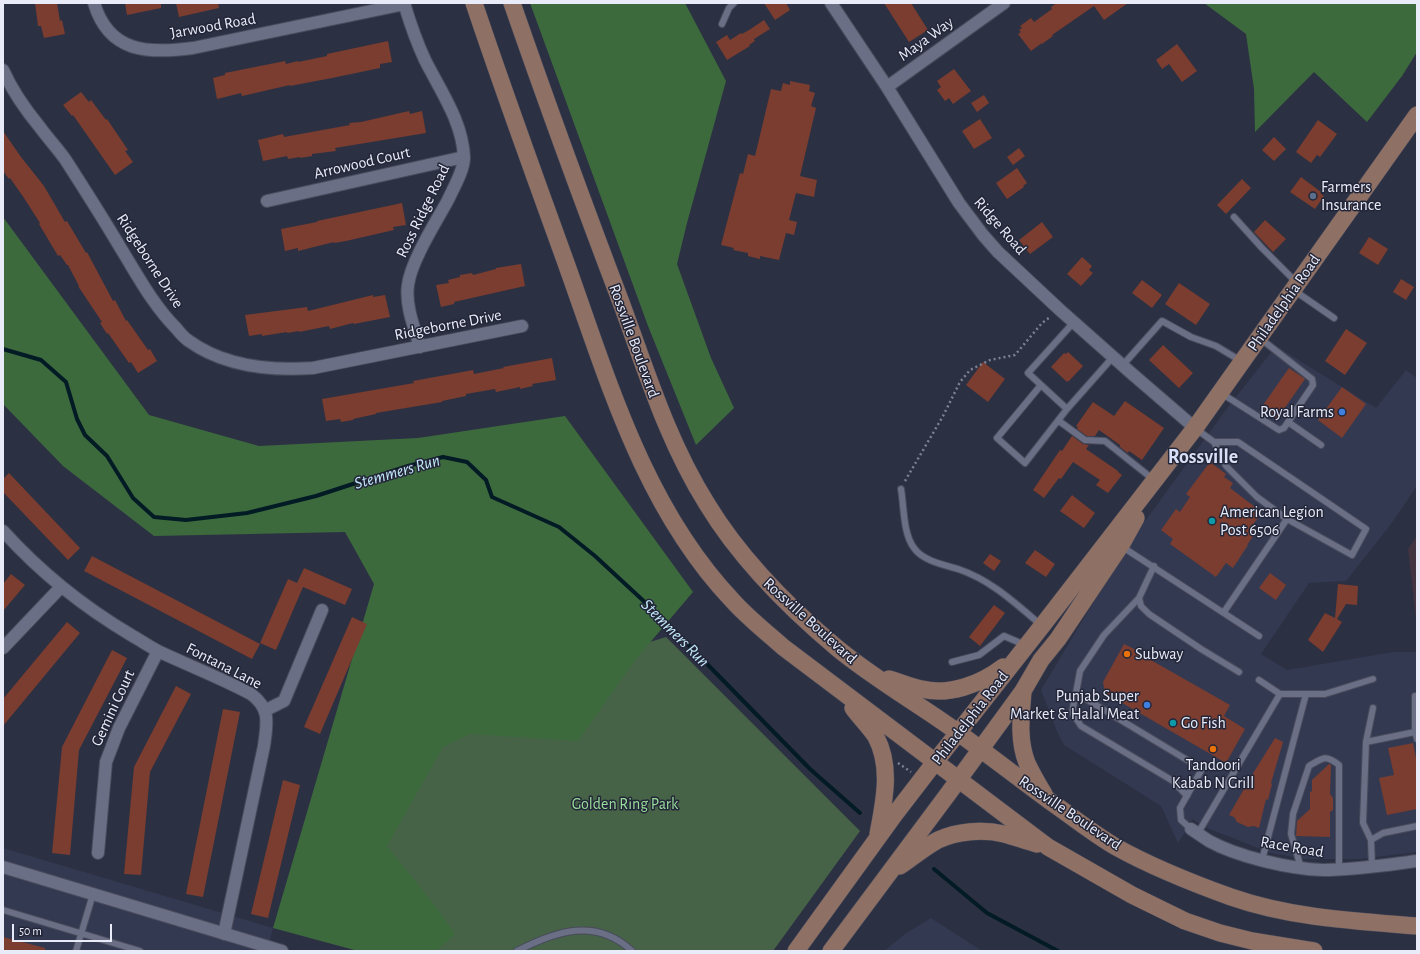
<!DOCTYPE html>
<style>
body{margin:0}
#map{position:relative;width:1420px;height:954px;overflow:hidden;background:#2c3043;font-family:"Alegreya Sans",sans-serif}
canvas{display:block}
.frame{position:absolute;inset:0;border:4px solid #e9ecf8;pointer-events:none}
.scale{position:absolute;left:12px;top:924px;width:100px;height:18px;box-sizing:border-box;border:2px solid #e9ecf8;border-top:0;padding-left:5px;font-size:12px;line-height:14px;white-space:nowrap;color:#e9ecf8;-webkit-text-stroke:3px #232638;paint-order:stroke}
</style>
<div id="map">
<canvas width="1420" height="954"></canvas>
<div class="frame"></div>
<div class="scale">50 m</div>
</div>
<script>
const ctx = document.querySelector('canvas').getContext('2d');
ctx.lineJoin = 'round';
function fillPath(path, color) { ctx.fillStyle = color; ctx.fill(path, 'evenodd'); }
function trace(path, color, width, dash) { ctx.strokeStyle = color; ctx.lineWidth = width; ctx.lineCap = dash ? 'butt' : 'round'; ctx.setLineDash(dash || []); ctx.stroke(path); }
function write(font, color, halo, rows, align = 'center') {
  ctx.font = font + ' "Alegreya Sans",sans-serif'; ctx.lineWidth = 3; ctx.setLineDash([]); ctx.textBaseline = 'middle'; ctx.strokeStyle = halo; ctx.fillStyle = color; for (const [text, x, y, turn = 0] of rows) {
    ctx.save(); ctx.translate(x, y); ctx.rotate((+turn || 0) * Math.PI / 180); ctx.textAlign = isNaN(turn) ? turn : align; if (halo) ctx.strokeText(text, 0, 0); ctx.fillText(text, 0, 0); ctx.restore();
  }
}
const built = new Path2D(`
 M1276,346L1376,408L1406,370L1417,378V486L1391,524L1346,581L1309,583L1261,654L1287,670L1393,652H1417V852L1360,859H1305L1271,853L1202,826L1193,819L1178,843L1161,806L1064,745L1057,731L1041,690L1087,613L1138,531L1225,411Z
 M3,848L273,928L267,951H3Z
 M931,918L982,951H884L905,934Z`);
const industrial = new Path2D(`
 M1417,536V627L1408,549Z`);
const green = new Path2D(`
 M666,637L860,831L773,951H358L344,737Z`);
const forest = new Path2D(`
 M530,3H685L726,81L687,223L677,264L711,358L734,408L696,445L648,326Z
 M1204,3H1417V52L1402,76L1367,122L1314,72L1255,132L1254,89L1246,34Z
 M3,217L149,415L259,446L418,438L565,416L693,592L636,659L578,741L470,734L443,747L387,846L436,907L455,934L436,951H358L273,928L374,584L345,532L154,536L63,466L3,404Z`);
const stream = new Path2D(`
 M3,349L41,360L66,382L77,419L85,435L107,456L133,498L154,517L186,520L247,513L316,496L408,466L443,457L467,462L486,480L492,497L559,527L595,556L662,618L810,769L860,813
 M934,869L987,913L1058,951`);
const building = new Path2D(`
 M35,3H57L60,21L62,20L65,34L44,38L41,26H38Z
 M125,3H161V8L127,15Z
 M176,3H218L219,8L179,17Z
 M764,3H786L790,10L775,20Z
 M884,3H911L928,30L909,42Z
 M1057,3H1128L1104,20L1094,6L1052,35L1053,36L1042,44V43L1031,51L1018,34L1021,32L1019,30L1022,28L1020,26L1031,18L1034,22L1052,9L1051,7Z
 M764,20L770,29L754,39L755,41L749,45L750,46L727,60L716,42L727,35L730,40L741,33L742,34L749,30Z
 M388,41L392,62L380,64V68L332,78L290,86V85L242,96L241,93L217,99L213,78L225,75V73L285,61L286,64L298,61V62L327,56V54Z
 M1177,44L1197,71L1182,82L1169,64L1162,69L1156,60Z
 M954,69L971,91L953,104L949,98L945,101L937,90L941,87L937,81Z
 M790,81L810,85L809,91L815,93L811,106L816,108L800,176L817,180L814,197L796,193L789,220L797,222L794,235L786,233L779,260L760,256V259L748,256V253L733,250L734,248L721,245L740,173L743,174L748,154L755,156L771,89L781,91L783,83L790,85Z
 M81,92L89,102L91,100L106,120L107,119L128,150L125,151L133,162L115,175L73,115L72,116L63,105Z
 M984,95L989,103L977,112L971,103Z
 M409,111L410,114L422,111L426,133L335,148L336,151L312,154V156L300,158V157L288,159L287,156L263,161L258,140L283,134L284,137L350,125L349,123L361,122Z
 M980,119L992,138L974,149L962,131Z
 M1318,120L1337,134L1320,157L1317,155L1311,163L1296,152Z
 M3,131L21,157L44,186L65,222L67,221L86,253L87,252L113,301L115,300L126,321L127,320L148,350L150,349L157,361L138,373L131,362L129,363L108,333L107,334L100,323L102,322L78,286H79L68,265H67L60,255L58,256L39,224L40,223L24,198L10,178L9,179L3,171Z
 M1274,137L1286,149L1274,161L1262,150Z
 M1019,148L1025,156L1013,165L1007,157Z
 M1017,168L1027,183L1023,186L1024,187L1007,199L996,183Z
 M1301,177L1321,192L1320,193L1324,196L1315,209L1290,192Z
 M1242,179L1251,188L1226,214L1217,205Z
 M402,203L406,225L393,227L394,230L346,241L334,243V242L298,251V248L285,251L281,229L317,222V221Z
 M1265,220L1286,239L1273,252L1254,232Z
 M1042,222L1053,237L1030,254L1019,240Z
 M1369,237L1388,249L1378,265L1359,253Z
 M1082,257L1092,266L1089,270L1093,273L1081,286L1067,274Z
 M521,264L525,286L454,302V304L441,307L436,285L449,283L448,280L460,277V275L472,273L473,275L496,269V268Z
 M1401,279L1414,287L1406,300L1393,292Z
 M1142,280L1162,295L1152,308L1132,293Z
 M1179,283L1210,304L1196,325L1165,304Z
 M373,295V297L385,295L390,317L354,324L353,323L330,329L329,326L299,332V331L287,333V332L262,336V334L249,336L245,315L307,307L308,311Z
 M1346,329L1367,343L1345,375L1325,361Z
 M1163,345L1193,373L1179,388L1149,360Z
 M1068,352L1083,366L1069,381H1068L1067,382L1051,367L1064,353L1066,354Z
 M552,358L556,380L532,384L533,386L520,389V387L496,392L495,389L466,394V396L442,401V402L376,413V414L353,419V420L341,422L340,419L326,421L322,399L414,383L413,381L457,373L473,370L474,374L504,368L503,367Z
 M983,362L1005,379L988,402L966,385Z
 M1289,368L1305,379L1277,419L1261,408Z
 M1342,387L1366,404L1342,438L1318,420Z
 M1125,401L1164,428L1142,460L1129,451L1128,453L1120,447V445L1099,430L1095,436H1087L1077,429L1078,427L1076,426L1093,402L1114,416Z
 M1072,436L1083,444L1089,445L1086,449L1118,471V472L1122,475L1108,493L1096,485L1100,480L1073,462L1061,479L1059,478L1044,498L1033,490L1060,450L1062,451Z
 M1210,462L1226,474L1224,477L1233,483L1230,488L1259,510L1255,516L1258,518L1250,528L1256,532L1247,545H1248L1233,568L1226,563L1216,577L1170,544L1173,539L1161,530L1176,509L1180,512L1190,497L1186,494Z
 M9,473L80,548L68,560L3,492V479Z
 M1072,495L1095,513L1084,528L1060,511Z
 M1035,550L1055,564L1046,577L1025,563Z
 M990,554L1001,561L994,571L983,563Z
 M92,556L260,644L252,659L84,571Z
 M304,568L352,589L345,605L303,587L276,650L260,643L288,579L297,583Z
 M1270,573L1286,585L1276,600L1259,588Z
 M11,574L25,585L3,611V584Z
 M1338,584L1358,586L1357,605L1346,604L1337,619L1342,622L1323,652L1308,640L1325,613L1335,618Z
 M994,605L1005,613L980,646L969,637Z
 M352,617L367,624L320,734L304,727Z
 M67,622L80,633L3,726V699Z
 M1124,644L1136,650L1135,651L1230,705L1224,716L1245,729L1226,763L1105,693L1103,682Z
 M112,650L127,658L79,750L70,855L52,853L62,747Z
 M176,686L191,694L150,772L141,875L124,874L134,767Z
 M223,709L240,712L203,897L186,894Z
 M1275,738L1283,742L1271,783L1272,784L1268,800L1266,799L1259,828L1254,826L1248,827L1237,822L1234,817L1229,815L1244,789L1242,788L1251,775H1252Z
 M1413,743L1417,763V809L1387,815L1379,778L1394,775L1388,748Z
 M1329,764L1331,765L1330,794L1333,798V810L1330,812V837L1296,836L1297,821L1310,809V792L1312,791V780Z
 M283,780L300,785L268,918L251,914Z
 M3,937L45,948V951H3Z`);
const path = new Path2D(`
 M905,481L943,416L960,382L970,370L990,360L1015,355L1042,323L1050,317
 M898,763L911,772`);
const lane = new Path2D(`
 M722,24L729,8L734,3
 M1234,217L1262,248L1296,282
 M1295,291L1334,318
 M1074,322L1028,373L1067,409L1113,357
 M1122,366L1162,321L1191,337L1216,346L1241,361
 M1041,385L997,438L1025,463L1067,409
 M1221,393L1279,430L1284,428L1313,385L1312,379L1261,339
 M1059,421L1085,440L1105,441L1154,480
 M1288,422L1321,445
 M1196,429L1214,442L1226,466L1257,497L1287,519L1352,555L1366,529L1238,442H1214
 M901,489C904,506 903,534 914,548C923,561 944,565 958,569C991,580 1015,603 1041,625
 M1121,546L1259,636
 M1154,566L1139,598L1141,606L1149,614L1201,649L1239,672
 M1139,598L1104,635L1080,671L1076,693L1202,769L1180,808L1181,820L1191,829
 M1224,612L1287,519
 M952,662L979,655L1004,636L1025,645
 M1259,680L1280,694H1325L1373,679
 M1076,693L1072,712L1081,726L1173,781L1187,796
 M1415,696V732L1417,739
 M1366,742L1415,732
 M1198,833L1280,694
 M1371,840L1363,823L1366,742L1373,708
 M1262,860L1306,694
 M1372,867L1371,840L1383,833L1417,826
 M1301,868L1291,834L1293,814L1309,766C1323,758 1325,754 1339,765V869
 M3,910L140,951
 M76,951L93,894
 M517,951C556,931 596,917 632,951`);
const street = new Path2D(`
 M94,3C109,53 148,54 193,48L405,4
 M404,3C410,23 416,41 425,60C440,90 463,122 464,158C464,170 453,189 448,200C436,222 411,261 408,285C405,305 414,327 420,347
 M831,3L887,87L959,203L983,235L998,252L1060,310L1130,372L1195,428
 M3,70C12,90 25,109 39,126C47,137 57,148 65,159C85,190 104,220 123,252C139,278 154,306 176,328C180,333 184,338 189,341C225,367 270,371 313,368L522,326
 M887,87L1004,3
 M267,201L464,157
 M3,531C41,573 82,606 131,635C140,640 150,647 160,652C190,666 221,678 251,694C271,709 267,723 264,746L224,934
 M3,648L61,587
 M266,710L284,701L322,610
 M1191,829C1197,833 1203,837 1209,841C1238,857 1290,869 1323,870C1355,870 1386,865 1417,861
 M98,853L106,762L119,728L158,651
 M3,867L282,951`);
const secondary = new Path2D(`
 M474,3C503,90 535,177 566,263C608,380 644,507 732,600C747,617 765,631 783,647L1048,847L1132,895L1185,921L1220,933L1252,941L1314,951
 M512,3C547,104 584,205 622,305C647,373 668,442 707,504C741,560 787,606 837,648C871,676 910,699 946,724C980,748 1013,774 1047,799C1070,815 1092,833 1116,847C1152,867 1192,883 1231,897C1291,918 1355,921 1417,926
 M889,679C900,682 911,687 922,689C949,696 981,684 1003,667
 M1023,692C1021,716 1018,741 1027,763C1032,774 1038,784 1044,794
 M853,708C860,718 870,727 876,737C892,767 884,802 878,834
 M900,866C912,858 925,847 938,840C958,831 983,829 1004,834C1015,837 1026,841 1037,844
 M796,951L895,814L935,762L1042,626L1195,428L1417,115
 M831,951L948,794L1023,691L1041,660L1058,639L1121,545L1136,518`);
const markers = [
 [1313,196,4,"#5c6f8a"],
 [1342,412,4,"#3f7fe0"],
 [1212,521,4,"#0f9aa8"],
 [1127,654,4,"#e8710a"],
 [1147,705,4,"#3f7fe0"],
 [1173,723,4,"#0f9aa8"],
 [1213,749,4,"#e8710a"]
];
const streetNames = [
 ["Jarwood Road",213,26,-10],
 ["Maya Way",926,39,-36],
 ["Arrowood Court",362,163,-13],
 ["Ross Ridge Road",423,211,-64],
 ["Ridge Road",1000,226,49],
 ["Ridgeborne Drive",150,261,57],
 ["Philadelphia Road",1284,303,-55],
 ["Ridgeborne Drive",448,325,-11],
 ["Rossville Boulevard",634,341,70],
 ["Rossville Boulevard",810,621,42],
 ["Fontana Lane",224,666,27],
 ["Gemini Court",113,708,-65],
 ["Philadelphia Road",970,718,-52],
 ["Rossville Boulevard",1070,813,34],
 ["Race Road",1292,847,10]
];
const poiNames = [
 ["Farmers",1321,187],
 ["Insurance",1321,205],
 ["Royal Farms",1334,412,"right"],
 ["American Legion",1220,512],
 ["Post 6506",1220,530],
 ["Subway",1135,654],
 ["Punjab Super",1139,696,"right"],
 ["Market & Halal Meat",1139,714,"right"],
 ["Go Fish",1181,723],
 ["Tandoori",1213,765,"center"],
 ["Kabab N Grill",1213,783,"center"]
];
const parkNames = [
 ["Golden Ring Park",625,804]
];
const waterNames = [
 ["Stemmers Run",397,472,-16],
 ["Stemmers Run",675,633,45]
];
const districtNames = [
 ["Rossville",1203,457]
];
fillPath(built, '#343952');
fillPath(industrial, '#423441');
fillPath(green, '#476347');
fillPath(forest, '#3c6a3d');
trace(stream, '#031b24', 4);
fillPath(building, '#7a3d2f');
trace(lane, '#484b5b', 8);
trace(street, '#484b5b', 14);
trace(secondary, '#484b5b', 18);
trace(path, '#7d8191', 2.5, [2, 3]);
trace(lane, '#6b6f85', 6);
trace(street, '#6b6f85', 12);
trace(secondary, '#8f7064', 17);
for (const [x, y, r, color] of markers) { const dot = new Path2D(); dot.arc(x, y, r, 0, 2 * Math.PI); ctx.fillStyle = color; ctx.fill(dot); trace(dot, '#232638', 1.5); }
write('16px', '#e9ecf8', '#232638', streetNames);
write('16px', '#e9ecf8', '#232638', poiNames, 'left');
write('16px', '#98dd99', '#232638', parkNames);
write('italic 17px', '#c2e9fa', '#232638', waterNames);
write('bold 20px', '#dadff8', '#232638', districtNames);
</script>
